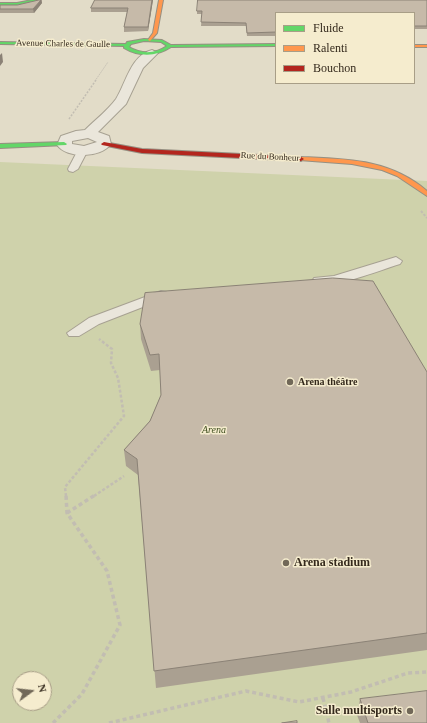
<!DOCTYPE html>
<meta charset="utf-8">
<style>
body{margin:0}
#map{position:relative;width:427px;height:723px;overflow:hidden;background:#e2dcc8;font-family:"Times New Roman",serif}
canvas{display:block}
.legend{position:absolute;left:275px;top:12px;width:140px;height:72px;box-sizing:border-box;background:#f5ecce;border:1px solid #a89e87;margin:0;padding:5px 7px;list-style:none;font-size:12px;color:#34291c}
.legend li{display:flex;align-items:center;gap:8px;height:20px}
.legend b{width:20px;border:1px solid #a89e87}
.north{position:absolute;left:12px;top:671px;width:40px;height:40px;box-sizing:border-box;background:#f5ecce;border:1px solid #a89e87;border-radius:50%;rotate:75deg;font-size:11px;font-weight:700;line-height:16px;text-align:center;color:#34291c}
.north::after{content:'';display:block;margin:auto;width:14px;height:18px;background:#716858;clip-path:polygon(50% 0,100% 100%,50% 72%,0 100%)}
</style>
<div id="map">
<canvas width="427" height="723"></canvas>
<ul class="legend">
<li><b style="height:5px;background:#63d668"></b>Fluide</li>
<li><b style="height:5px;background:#ff974d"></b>Ralenti</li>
<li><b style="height:5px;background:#b3261e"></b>Bouchon</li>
</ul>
<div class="north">N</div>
</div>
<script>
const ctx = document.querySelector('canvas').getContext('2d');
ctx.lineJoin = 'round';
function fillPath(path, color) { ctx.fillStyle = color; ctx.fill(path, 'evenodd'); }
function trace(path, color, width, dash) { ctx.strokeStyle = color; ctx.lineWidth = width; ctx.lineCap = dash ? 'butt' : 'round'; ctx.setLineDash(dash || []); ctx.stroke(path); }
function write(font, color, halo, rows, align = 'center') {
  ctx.font = font + ' "Times New Roman",serif'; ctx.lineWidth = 3; ctx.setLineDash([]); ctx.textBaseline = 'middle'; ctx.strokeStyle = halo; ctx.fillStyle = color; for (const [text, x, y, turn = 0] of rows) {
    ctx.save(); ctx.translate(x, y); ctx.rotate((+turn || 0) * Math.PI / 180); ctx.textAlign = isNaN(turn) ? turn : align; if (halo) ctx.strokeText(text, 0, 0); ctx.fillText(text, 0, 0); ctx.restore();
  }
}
const green = new Path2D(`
 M0,162L427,181V723H0ZM20,679H44V703H20Z`);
const pathFar4 = new Path2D(`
 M95,81L108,62`);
const pathFar3 = new Path2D(`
 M69,119L96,80`);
const pathFar2 = new Path2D(`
 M421,211L427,218`);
const pathFar1 = new Path2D(`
 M66,496L65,487L124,416L118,378L111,363L112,349L99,339
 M94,496L124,476`);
const path = new Path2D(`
 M67,513L95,495
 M323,698L329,723
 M53,723L82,694L120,625L107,571L67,513L66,495
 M109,723L246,691L299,702L351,692L408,673L427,672`);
const lane = new Path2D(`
 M83,147L88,150L78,169L73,172L69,171L68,169L79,148Z
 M396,257L402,261L400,264C386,268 321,294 312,281L314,278L334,276Z
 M161,291L166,292L168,295L166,298L99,324L79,336H69L67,333L89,318Z`);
const street = new Path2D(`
 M152,50L158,53L143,68L126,104L98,132L109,136L111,144C101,158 67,159 57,145L61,136L76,131L85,130C95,120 108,110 116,99C126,83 131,55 152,50ZM88,138L97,142L84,146L72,144V141Z`);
const fast = new Path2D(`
 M32,0H40L17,5H0V3H17Z
 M144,39L162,40L171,45L276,44V46L171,47C156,57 139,57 124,48V46L0,44V42L126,44L127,42ZM144,41L161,42L167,46C155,54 141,54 129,47L131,44Z
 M64,142L67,144L66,145L0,148V144Z`);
const slow = new Path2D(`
 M159,0H163L157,33L150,41L148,40L153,33Z
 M414,45H427V47H414Z
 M301,157C347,159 390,159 427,191V196L397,176L382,170L352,164L299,160V158Z`);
const jam = new Path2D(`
 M104,142L142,149L301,157L304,159L301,161L142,153L102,145L101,144Z`);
const wall = new Path2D(`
 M39,0H42V3L34,13H0V5H17Z
 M95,0H153L148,31L124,32V27L127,12H91V8Z
 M427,0V29H414V13H276V36H247L246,26H201L202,14H197V11Z
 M140,324L427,372V650L156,688L138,475L126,466L124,450L150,421L161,395L160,370L151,371L141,339Z
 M360,699L427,723H360L357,715Z`);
const shadedWall = new Path2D(`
 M41,0L42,3L34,13L33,9Z
 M152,0H153L148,31V27Z
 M2,53L3,62L0,66V55Z`);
const building = new Path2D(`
 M39,0H41L33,9H0V5H17Z
 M95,0H152L148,27H124L128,8H91Z
 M198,0H427V26H414V13H276V32L247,33L246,23L201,22L202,11H197Z
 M333,278L373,281L427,372V633L154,671L137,459L124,450L150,421L161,395L159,354L150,355L140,324L145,293Z
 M427,691V723H368L360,699Z
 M297,721V723H282Z`);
const markers = [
 [290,382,4,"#716858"],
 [286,563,4,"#716858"],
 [410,711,4,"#716858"]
];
const farStreetnames = [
 ["Avenue Charles de Gaulle",63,44,1],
 ["Rue du Bonheur",270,157,3]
];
const poiNames = [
 ["Arena théâtre",298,382]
];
const parkNames = [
 ["Arena",214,430]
];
const nearPoinames = [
 ["Arena stadium",294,563],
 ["Salle multisports",402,711,"right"]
];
fillPath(green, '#cfd2ab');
trace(lane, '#a7a192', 2);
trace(street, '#a7a192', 2);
trace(fast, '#969082', 2);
trace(slow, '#969082', 2);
trace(jam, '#969082', 2);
trace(pathFar4, '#c2bdb2', 1, [1.5, 1]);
trace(pathFar3, '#c2bdb2', 1.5, [2, 1.5]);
trace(pathFar2, '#c2bdb2', 2, [2.5, 1.5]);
trace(pathFar1, '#c2bdb2', 2.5, [3, 2]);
trace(path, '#c2bdb2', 3.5, [4, 3]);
fillPath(lane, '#eae6db');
fillPath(street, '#eae6db');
fillPath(fast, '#63d668');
fillPath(slow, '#ff974d');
fillPath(jam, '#b3261e');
fillPath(wall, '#aaa091');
fillPath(shadedWall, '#8b8276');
fillPath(building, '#c6baa9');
trace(building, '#8b8276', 1);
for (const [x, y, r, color] of markers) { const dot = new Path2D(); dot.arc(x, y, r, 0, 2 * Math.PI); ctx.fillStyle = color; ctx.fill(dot); trace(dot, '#f5ecce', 1.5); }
write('9px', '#34291c', '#f5ecce', farStreetnames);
write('bold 10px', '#34291c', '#f5ecce', poiNames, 'left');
write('italic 10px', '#425122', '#f5ecce', parkNames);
write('bold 12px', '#34291c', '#f5ecce', nearPoinames, 'left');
</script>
